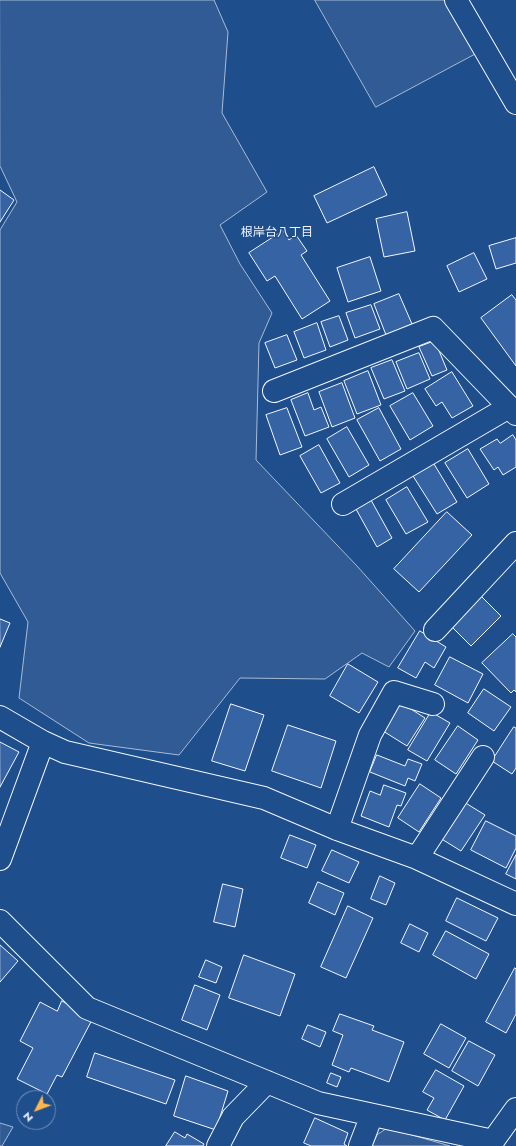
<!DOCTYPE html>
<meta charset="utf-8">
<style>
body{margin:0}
#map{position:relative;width:516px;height:1146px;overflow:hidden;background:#1f4e8c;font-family:Jost,sans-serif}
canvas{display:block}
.north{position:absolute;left:16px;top:1090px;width:40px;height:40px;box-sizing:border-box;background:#1f4e8c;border:1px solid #7391ba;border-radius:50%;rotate:228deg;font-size:11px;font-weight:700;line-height:16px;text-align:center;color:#f2f6ff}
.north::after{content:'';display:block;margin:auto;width:14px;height:18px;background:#ffb74d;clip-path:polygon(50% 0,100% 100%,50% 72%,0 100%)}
</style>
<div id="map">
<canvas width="516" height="1146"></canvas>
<div class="north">N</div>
</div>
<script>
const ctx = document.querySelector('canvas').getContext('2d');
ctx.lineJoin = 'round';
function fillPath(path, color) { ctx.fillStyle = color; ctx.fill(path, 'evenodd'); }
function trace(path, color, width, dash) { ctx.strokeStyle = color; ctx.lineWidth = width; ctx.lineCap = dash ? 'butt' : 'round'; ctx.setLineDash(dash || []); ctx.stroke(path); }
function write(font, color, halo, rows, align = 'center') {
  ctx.font = font + ' Jost,"Noto Sans JP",sans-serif'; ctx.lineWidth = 3; ctx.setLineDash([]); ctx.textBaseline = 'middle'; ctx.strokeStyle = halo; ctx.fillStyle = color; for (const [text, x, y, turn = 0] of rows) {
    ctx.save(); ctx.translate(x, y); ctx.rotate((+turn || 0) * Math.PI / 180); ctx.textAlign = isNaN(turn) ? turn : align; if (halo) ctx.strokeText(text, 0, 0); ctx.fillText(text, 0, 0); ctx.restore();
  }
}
const built = new Path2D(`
 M0,0H214L228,32L222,113L267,192L220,225L240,264L272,313L259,343L256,460L357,566L415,631L389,667L362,653L325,679L240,678L179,755L89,743L19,698L28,622L0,573V230L17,202L0,166Z
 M315,0H448L477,53L376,107Z
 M0,1123L13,1127L2,1146H0Z
 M388,1128L450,1146H372L377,1135Z`);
const building = new Path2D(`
 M374,167L387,195L327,223L314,196Z
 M0,190L14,200L0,222Z
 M407,212L415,251L384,257L376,219Z
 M283,231L289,240L296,235L307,251L301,255L330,301L302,319L275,276L267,281L249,253Z
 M516,238V263L496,269L489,246Z
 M474,253L487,279L459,292L447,266Z
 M370,257L381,291L348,302L337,268Z
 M399,294L412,324L386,335L374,304Z
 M512,295L516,300V366L481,318Z
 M371,305L380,329L355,338L346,313Z
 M339,316L348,340L330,347L321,322Z
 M317,323L326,350L304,358L294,332Z
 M287,335L297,360L275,368L265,343Z
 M435,341L447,370L432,376L419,347Z
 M419,353L430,379L407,389L396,362Z
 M392,360L405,391L384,399L371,368Z
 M368,371L381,405L357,414L344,381Z
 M452,372L473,406L452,418L442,402L436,406L425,389Z
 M342,383L355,418L332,427L319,392Z
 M308,393L314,410L321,407L329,427L305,436L291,400Z
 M413,393L433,426L410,440L390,406Z
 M287,408L302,447L280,455L266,415Z
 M379,408L401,449L380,461L357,420Z
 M347,427L369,465L349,477L327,439Z
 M513,435L516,440V467L503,475L498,467L494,470L480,449L497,439L500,443Z
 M319,445L340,483L321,493L300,456Z
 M468,449L489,484L467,498L445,463Z
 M434,464L457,502L437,514L413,476Z
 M407,487L428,522L406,534L386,500Z
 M371,500L392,538L377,547L356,509Z
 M447,512L472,535L419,592L394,569Z
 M477,592L501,616L471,646L447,622Z
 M0,619L10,623L0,647Z
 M420,631L446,647L434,668L425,662L416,678L398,668Z
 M513,634L516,637V692L514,690L511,693L482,663Z
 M450,657L483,674L468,703L435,685Z
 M348,664L378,682L359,713L330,696Z
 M484,689L511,707L494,731L468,713Z
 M400,702L425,718L407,746L383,731Z
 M231,704L264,715L245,771L212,761Z
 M431,712L450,723L427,761L408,750Z
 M288,725L336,741L321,788L272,771Z
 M458,726L478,740L456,774L435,760Z
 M514,727L516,728V768L512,774L492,761Z
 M0,742L19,752L0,787Z
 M377,755L405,766L408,759L422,764L415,781L408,778L405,786L370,772Z
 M420,784L441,798L419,832L398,818Z
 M384,785L406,793L401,806L397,805L389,827L361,816L370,791L380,795Z
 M464,802L485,815L461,851L440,838Z
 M486,821L516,836V848L506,868L471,850Z
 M290,835L316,845L307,868L281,858Z
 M332,850L359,862L349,883L322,871Z
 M516,855V879L506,874Z
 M380,876L395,883L386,905L371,899Z
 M318,882L344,893L335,915L309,903Z
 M223,884L243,889L235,927L214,922Z
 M457,898L498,918L486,941L446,921Z
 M348,906L373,918L346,978L321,967Z
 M410,924L428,933L419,952L401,943Z
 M446,931L489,954L476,979L433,955Z
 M0,945L18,961L0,982Z
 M244,955L295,974L280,1016L229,998Z
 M206,960L222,967L216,983L199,977Z
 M515,968L516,969V1014L506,1033L486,1022Z
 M195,985L220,995L207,1030L182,1020Z
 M62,1001L93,1018L62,1077L57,1075L47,1094L17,1079L33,1048L20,1041L40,1002L57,1011Z
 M340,1014L374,1026L372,1030L404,1042L389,1082L351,1068L349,1072L332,1065L343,1035L333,1031Z
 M441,1024L466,1038L449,1068L424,1054Z
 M308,1025L326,1032L320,1047L302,1039Z
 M469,1041L495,1055L478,1086L452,1071Z
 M95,1053L175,1080L166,1104L87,1077Z
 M436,1070L464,1086L445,1120L427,1110L434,1098L423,1092Z
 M331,1073L341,1077L337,1087L327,1083Z
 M186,1076L228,1091L216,1130L174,1116Z
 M315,1118L348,1133L344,1144L347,1146H311L304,1143Z
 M175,1132L185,1138L187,1134L204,1144L203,1146H166Z`);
const minor = new Path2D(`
 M456,0L516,103
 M274,391L433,328L516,414
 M343,504L509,407
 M435,630L516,543
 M0,717L43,742L65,752L264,798L337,829L417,858L516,904
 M337,829L370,735L394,692L433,704
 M417,858L483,757
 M0,859L43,742
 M0,921L87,1008L318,1103L493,1141
 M218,1146L233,1117L267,1082
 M360,1146L372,1115
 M492,1146L493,1141L516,1109`);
const neighbourhoodNames = [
 ["根岸台八丁目",277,233]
];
fillPath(built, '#305b95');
trace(built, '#a8bbd7', 1);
fillPath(building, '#3563a3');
trace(building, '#f2f6ff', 1);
trace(minor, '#f2f6ff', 24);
trace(minor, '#1f4e8c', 22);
write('12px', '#f2f6ff', '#1f4e8c', neighbourhoodNames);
</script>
